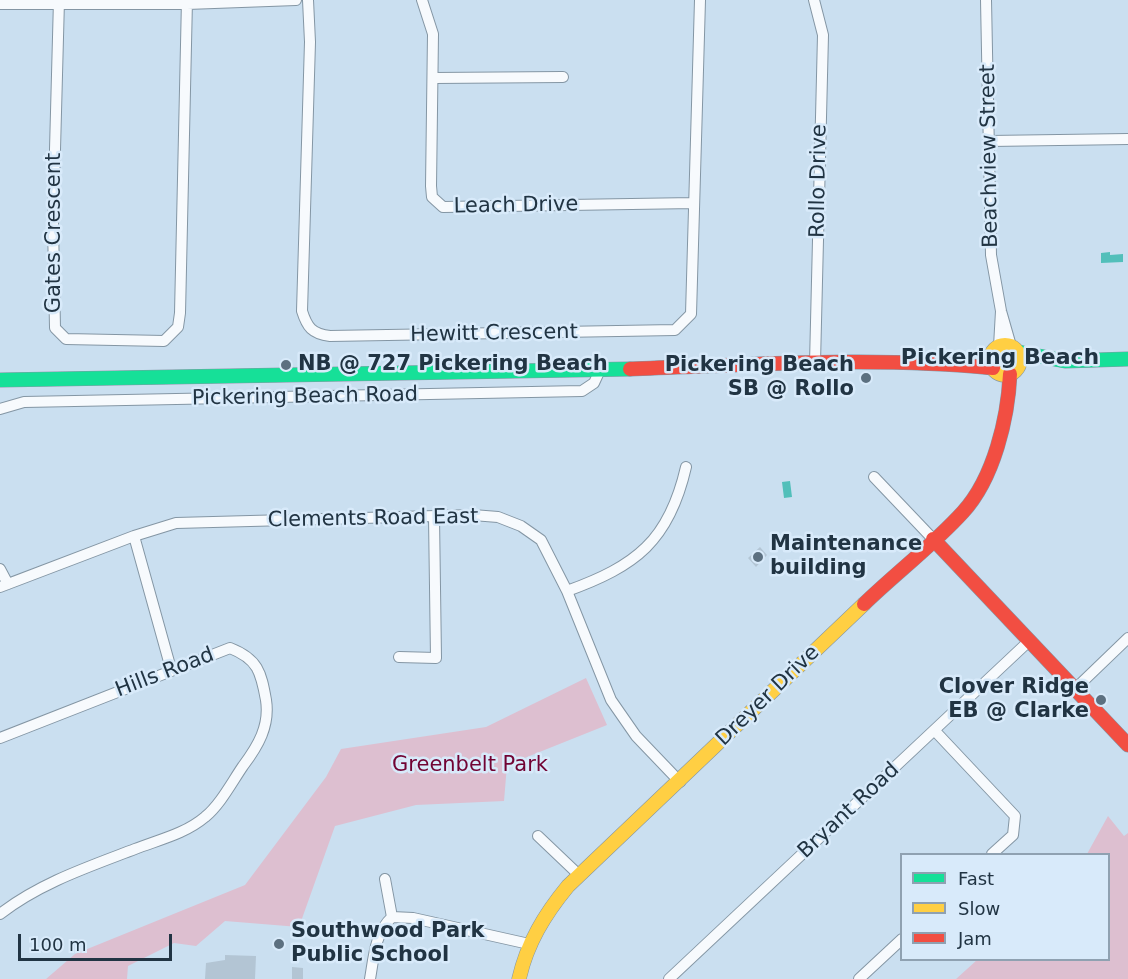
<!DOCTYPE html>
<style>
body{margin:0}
#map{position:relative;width:1128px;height:979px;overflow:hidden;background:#cadff0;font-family:"DejaVu Sans",sans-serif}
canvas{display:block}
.legend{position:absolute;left:900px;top:853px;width:210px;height:108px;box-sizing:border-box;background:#d8eafa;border:2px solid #8fa1b1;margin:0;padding:8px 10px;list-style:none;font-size:18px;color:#213443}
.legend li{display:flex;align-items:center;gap:12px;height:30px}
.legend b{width:30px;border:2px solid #8fa1b1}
.scale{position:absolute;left:18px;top:934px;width:154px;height:27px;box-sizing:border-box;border:3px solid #213443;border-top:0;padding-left:8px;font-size:18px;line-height:21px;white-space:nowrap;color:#213443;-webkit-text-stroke:4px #d8eafa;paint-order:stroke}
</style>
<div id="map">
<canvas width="1128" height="979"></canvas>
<ul class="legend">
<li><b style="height:8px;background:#16e098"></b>Fast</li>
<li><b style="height:8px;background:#ffcf43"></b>Slow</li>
<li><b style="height:8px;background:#f24e42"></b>Jam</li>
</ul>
<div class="scale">100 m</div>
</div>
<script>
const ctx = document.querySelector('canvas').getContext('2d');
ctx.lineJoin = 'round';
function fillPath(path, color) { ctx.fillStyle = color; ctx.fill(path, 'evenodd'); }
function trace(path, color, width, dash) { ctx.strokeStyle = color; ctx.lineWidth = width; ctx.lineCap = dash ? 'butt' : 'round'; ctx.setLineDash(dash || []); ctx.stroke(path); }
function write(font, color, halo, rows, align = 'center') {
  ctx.font = font + ' "DejaVu Sans",sans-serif'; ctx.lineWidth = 5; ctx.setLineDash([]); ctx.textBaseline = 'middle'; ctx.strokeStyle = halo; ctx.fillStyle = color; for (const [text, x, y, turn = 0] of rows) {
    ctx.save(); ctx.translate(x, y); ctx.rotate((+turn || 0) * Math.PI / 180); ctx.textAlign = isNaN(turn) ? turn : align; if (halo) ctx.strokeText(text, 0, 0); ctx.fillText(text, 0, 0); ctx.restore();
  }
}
const green = new Path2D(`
 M586,678L607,725L507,765L504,801L416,805L335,826L299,927L225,921L196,946L174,943L128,966L127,979H46L75,954L245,885L326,777L341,749L486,727Z
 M1108,816L1124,836L1128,833V979H956L977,960H1108V854H1087Z`);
const water = new Path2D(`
 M1110,252V255L1123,254V262L1101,263V253Z
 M790,481L792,497L784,498L782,482Z`);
const building = new Path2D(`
 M760,547L767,555L756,567L748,558Z
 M225,955L256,956L255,979H205L206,963L225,960Z
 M292,967L303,968V979H292Z`);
const street = new Path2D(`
 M59,0L53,224L55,328L66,339L164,341L178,327L180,313L187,0
 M308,0L310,42L302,311C307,327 312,334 330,336L675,330L691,314L700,0
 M422,0L433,34L431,186L432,197L443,207L694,203
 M814,0L823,35L815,363
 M986,0L991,255L1001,311L1011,346
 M0,4H187L296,0
 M434,78L563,77
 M990,141L1128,139
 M999,346L1001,311
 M0,409L24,402L582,391L594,383L600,370
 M874,477L933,539
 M134,536L171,669
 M0,569L8,584
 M0,587L134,536L176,523L473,515L498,517L521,526L541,540L567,591L611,700L636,736L680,782
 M567,591C636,566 669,541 686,467
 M399,657L436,658L434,517
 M1074,690L1128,638
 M935,731L1015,816L1013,835L992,854
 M0,738L230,648C258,659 261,672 266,700C270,726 258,746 243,766C232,782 220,805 205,817C185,834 158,840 135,849C88,867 40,883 0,914
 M538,836L579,875
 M385,879L392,917
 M370,979C374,956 375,933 392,917L413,918L529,944
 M669,979L1028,642
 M859,979L902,939`);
const fast = new Path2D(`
 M1018,352L1065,361L1128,359
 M0,380L630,369`);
const slow = new Path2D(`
 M990 360a15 15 0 1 1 30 0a15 15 0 1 1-30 0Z
 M519,979C527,943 545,914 568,886L864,604`);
const jam = new Path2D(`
 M630,369C750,365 873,356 993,368
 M933,539L1128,745
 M864,604C896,573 933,545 963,512C994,478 1008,418 1010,374`);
const markers = [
 [286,365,6,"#5c7080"],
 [866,378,6,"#5c7080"],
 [758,557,6,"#5c7080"],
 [1101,700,6,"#5c7080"],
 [279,944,6,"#5c7080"]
];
const streetNames = [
 ["Beachview Street",990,156,-91],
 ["Rollo Drive",819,181,-89],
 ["Leach Drive",516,206,-1],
 ["Gates Crescent",55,233,-90],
 ["Hewitt Crescent",494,334,-1],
 ["Pickering Beach Road",305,397,-1],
 ["Clements Road East",373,519,-1],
 ["Hills Road",165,673,-21],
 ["Dreyer Drive",768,696,-44],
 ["Bryant Road",849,811,-43]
];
const poiNames = [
 ["NB @ 727 Pickering Beach",298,365],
 ["Pickering Beach",854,366,"right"],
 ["SB @ Rollo",854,390,"right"],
 ["Maintenance",770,545],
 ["building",770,569],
 ["Clover Ridge",1089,688,"right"],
 ["EB @ Clarke",1089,712,"right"],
 ["Southwood Park",291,932],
 ["Public School",291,956]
];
const parkNames = [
 ["Greenbelt Park",470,766]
];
const neighbourhoodNames = [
 ["Pickering Beach",1000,358]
];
fillPath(green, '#ddbfd0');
fillPath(water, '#52bfba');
fillPath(building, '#b3c5d4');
trace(street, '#8496a4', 12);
trace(fast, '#8496a4', 15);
trace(slow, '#8496a4', 15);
trace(jam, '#8496a4', 15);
trace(street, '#f7fafd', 10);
trace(fast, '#16e098', 14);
trace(slow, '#ffcf43', 14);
trace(jam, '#f24e42', 14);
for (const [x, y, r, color] of markers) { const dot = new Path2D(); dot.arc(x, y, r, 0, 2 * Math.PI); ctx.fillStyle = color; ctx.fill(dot); trace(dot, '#d8eafa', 2); }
write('21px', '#213443', '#d8eafa', streetNames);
write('bold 21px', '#213443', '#d8eafa', poiNames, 'left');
write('21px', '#710333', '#d8eafa', parkNames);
write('bold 22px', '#213443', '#d8eafa', neighbourhoodNames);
</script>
